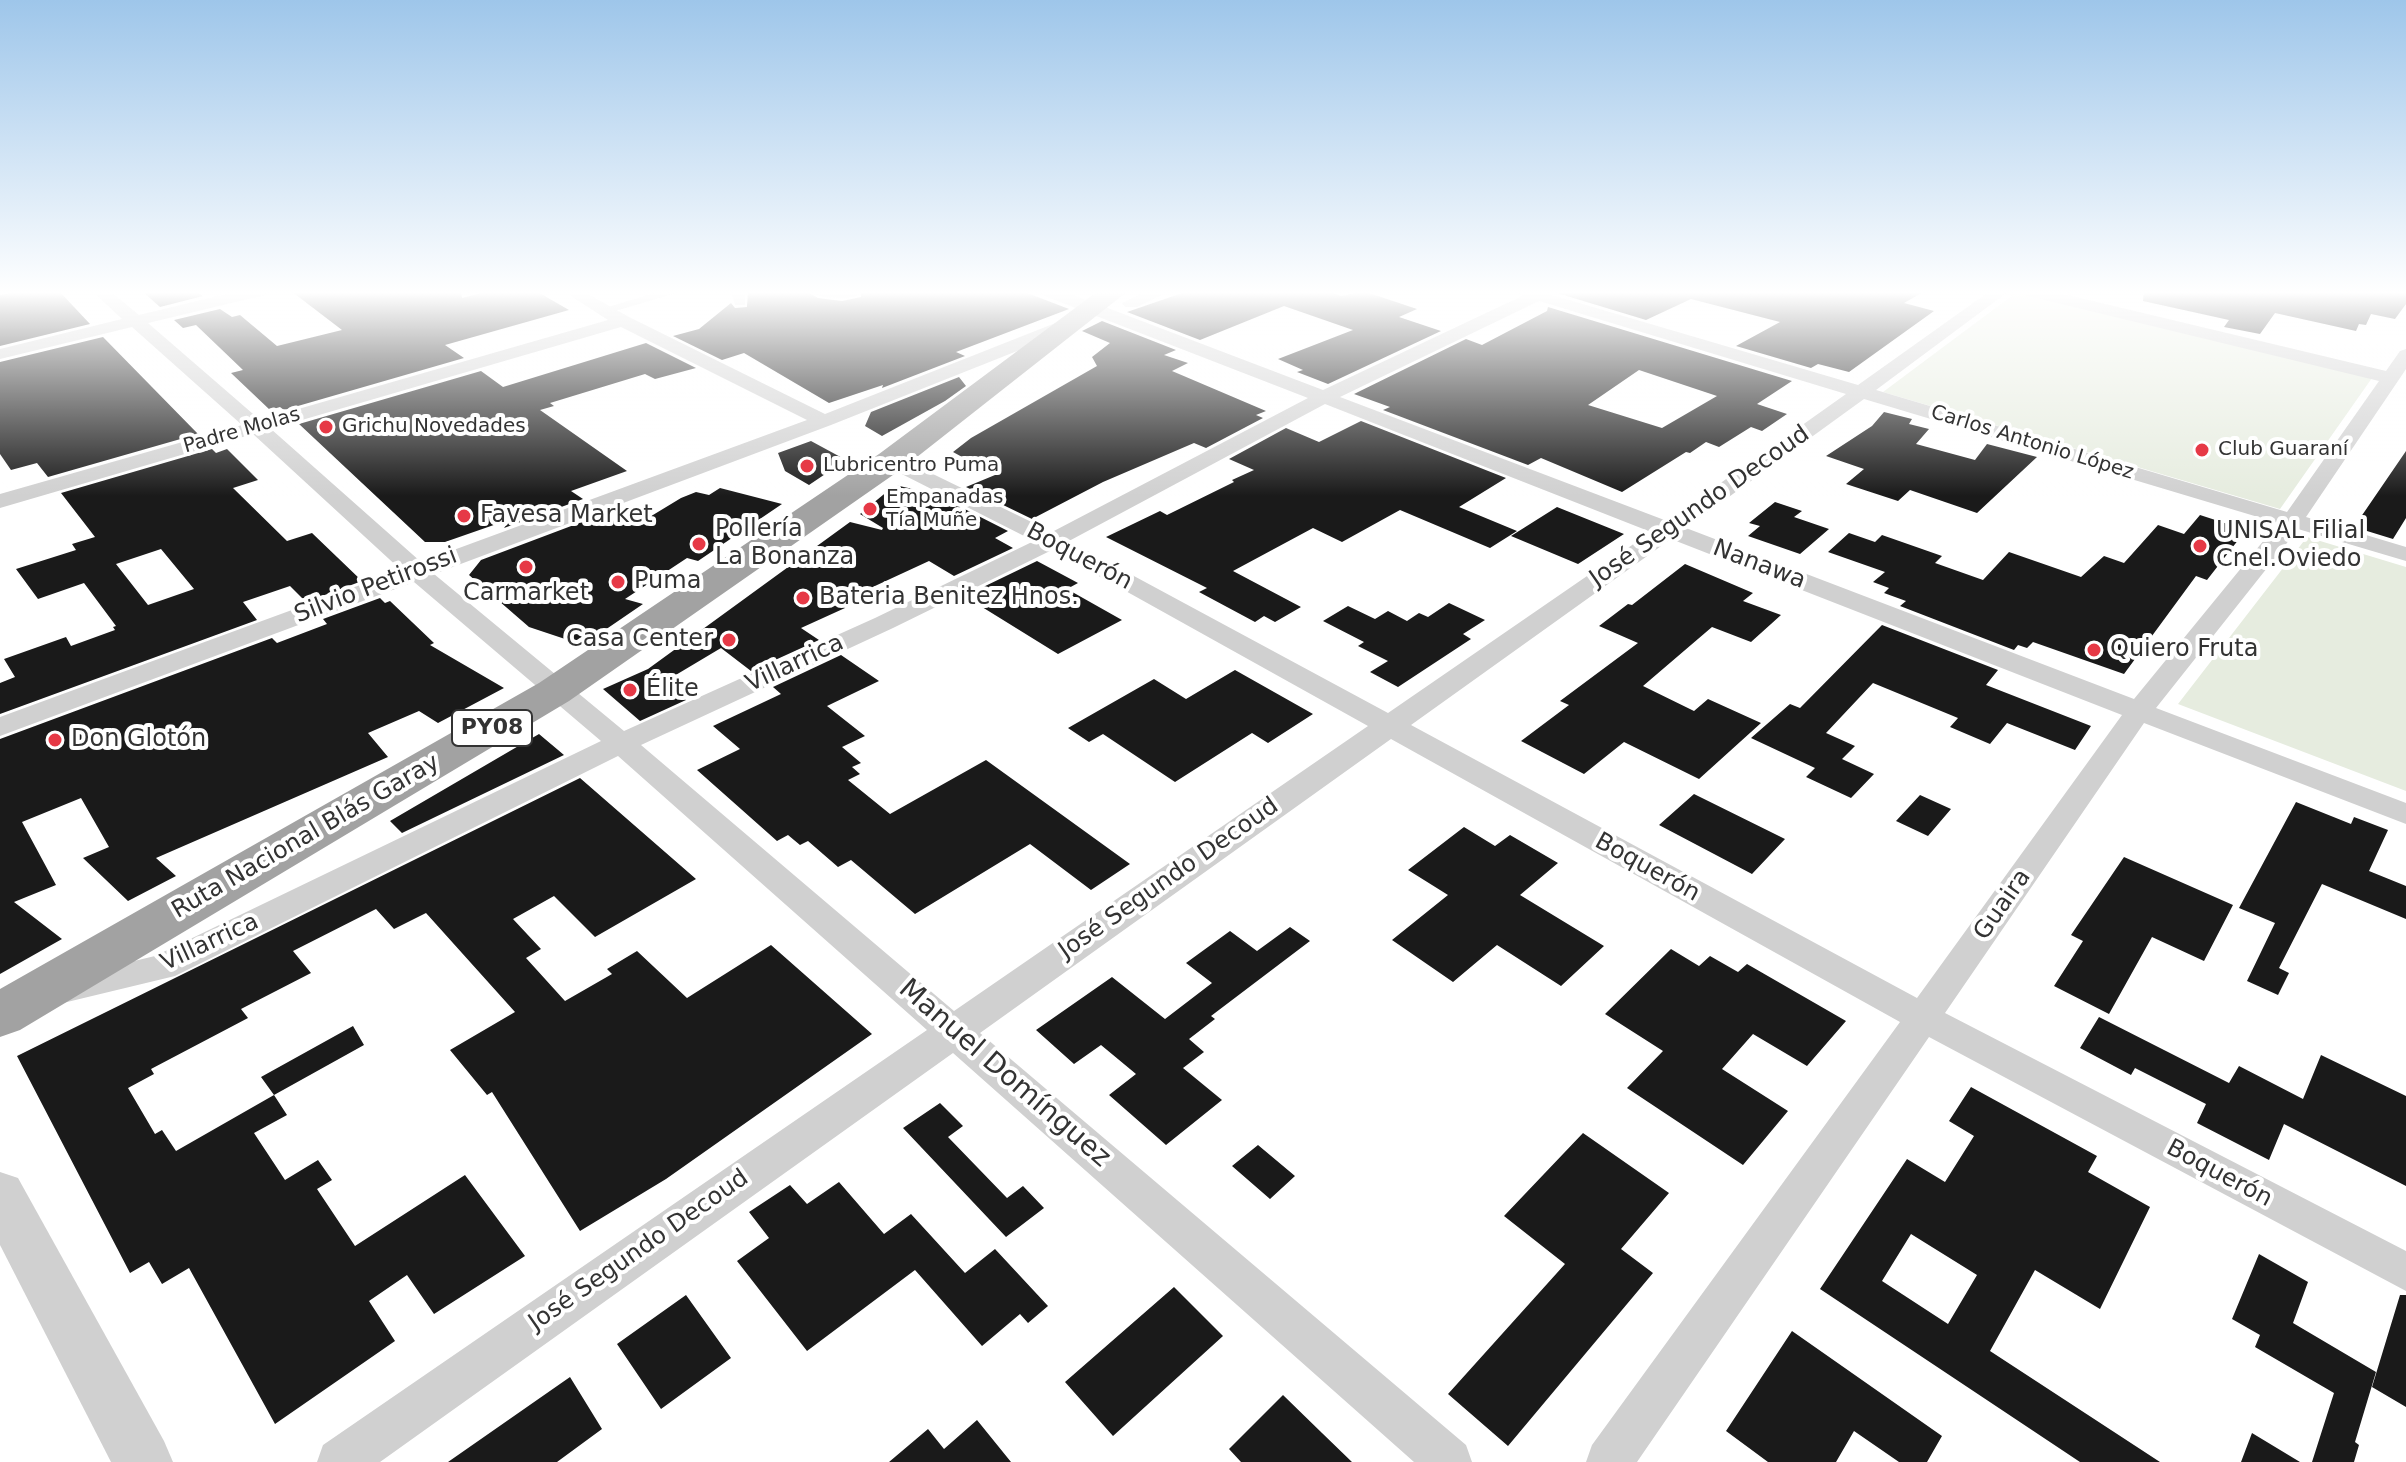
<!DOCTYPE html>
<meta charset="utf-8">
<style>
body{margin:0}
canvas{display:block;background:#fff}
</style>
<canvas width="2406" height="1462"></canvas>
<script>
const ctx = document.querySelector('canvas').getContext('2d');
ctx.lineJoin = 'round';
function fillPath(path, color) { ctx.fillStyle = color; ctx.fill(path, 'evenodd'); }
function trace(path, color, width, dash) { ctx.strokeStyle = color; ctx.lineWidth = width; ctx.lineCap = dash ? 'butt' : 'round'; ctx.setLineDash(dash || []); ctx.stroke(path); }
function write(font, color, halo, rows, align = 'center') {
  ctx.font = font + ' "DejaVu Sans",sans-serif'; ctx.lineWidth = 8; ctx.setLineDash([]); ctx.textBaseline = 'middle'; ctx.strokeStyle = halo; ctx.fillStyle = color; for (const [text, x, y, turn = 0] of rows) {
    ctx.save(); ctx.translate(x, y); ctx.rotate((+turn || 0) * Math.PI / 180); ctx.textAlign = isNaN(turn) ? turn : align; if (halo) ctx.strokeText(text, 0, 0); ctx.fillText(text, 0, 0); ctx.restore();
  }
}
const green = new Path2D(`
 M2017,292L2372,378L2280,509L1883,392Z
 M2307,537L2406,567V791L2178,704Z`);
const building = new Path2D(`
 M20,291H59L90,324L0,346V295Z
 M142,291H195L203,296L160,307Z
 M291,291H461L462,298L489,291H536L569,310L445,345L464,358L284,410L280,407L270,410L231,373L243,370L196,325L183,328L174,320L220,309L232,317L240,315L277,346L342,330Z
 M748,291H805L818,298L842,301L861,297V291H1022L1069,309L956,352L965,356L882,388L883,385L829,403L744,353L722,360L673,336L699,329L731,303L735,308L747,307Z
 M1188,291H1327L1342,296L1363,291L1417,309L1399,317L1441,331L1328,384L1297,372L1303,370L1278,359L1353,330L1284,306L1200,340L1127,312Z
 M1558,291H1925L1904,303L1934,311L1849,372L1818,364L1811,368L1736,346L1780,322L1691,299L1646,320L1557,293Z
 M2144,291H2406V304L2395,319L2371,314L2366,325L2359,324L2356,331L2275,313L2260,334L2224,327L2229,320L2143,301Z
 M1548,307L1792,381L1757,404L1787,414L1762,431L1751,427L1719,447L1706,442L1690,453L1686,452L1622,492L1541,458L1528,465L1383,410L1390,407L1354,394L1466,339L1482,345L1547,311ZM1639,370L1717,396L1662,428L1588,405Z
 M1102,321L1176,350L1164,355L1188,363L1172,371L1266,411L1256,415L1263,418L1206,448L1194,443L1103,482L1032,519L966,487L995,475L953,452L971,438L1097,366L1092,357L1110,343L1082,331Z
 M103,337L198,434L48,477L37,463L11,470L0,454V362Z
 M646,343L696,368L655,379L645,374L550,403L554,406L540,410L627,471L571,491L583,499L504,528L511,519L445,542H425L299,424L481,371L503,387Z
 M959,377L966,386L945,401L882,436L865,426L871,412Z
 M1884,412L1912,419L1909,424L1929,429L1916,444L1975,460L1987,444L2037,457L1977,513L1910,490L1898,501L1846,484L1864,469L1826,456L1872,426Z
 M1361,421L1506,478L1459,507L1517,531L1490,548L1400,510L1342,542L1313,528L1233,571L1301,607L1275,622L1264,616L1255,622L1199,592L1207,588L1106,537L1160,511L1167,515L1234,482L1232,480L1254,470L1229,459L1286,428L1319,442Z
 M811,441L846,460L809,485L785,471L778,453Z
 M212,449L216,453L227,449L258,480L233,488L287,541L312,533L362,581L306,602L290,586L243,602L257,620L0,714V683L15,677L4,659L66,637L71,646L115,630L113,627L116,626L84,583L38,599L16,569L76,550L72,544L95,537L61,493ZM161,549L194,589L148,605L116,564Z
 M2406,451V518L2393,539L2354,527Z
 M895,485L935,494L1008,531L995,538L1013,548L954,576L929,561L849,598L856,603L801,628L819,640L751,671L721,648L664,682L686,700L640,721L603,689L648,669L850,522L882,530L883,528L860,514Z
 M720,488L782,504L698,561L687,558L625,599L643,604L583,645L529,627L469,575L481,560L603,514L617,523L641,514L648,518L681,498L696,492L709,495Z
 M1775,502L1802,511L1794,517L1829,529L1800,554L1748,536L1760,526L1749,523Z
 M1557,507L1624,534L1578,564L1511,536Z
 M2200,515L2246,530L2207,580L2196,576L2124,674L2033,642L2027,648L2018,645L2014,650L1900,606L1906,601L1884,593L1889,588L1873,582L1885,572L1828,552L1849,533L1875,542L1882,535L1942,556L1935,563L1983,580L2009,552L2081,577L2104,556L2124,563L2158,525L2184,534Z
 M1037,561L1078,583L1067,589L1122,620L1058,654L974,602L987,596L977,590Z
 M1685,564L1753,593L1743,601L1781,615L1751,642L1712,627L1643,686L1694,711L1708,699L1761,723L1699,779L1624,742L1584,774L1521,741L1569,705L1560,701L1638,643L1599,626L1628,604L1632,605Z
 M380,598L385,603L390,601L434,643L430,645L504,688L438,723L419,711L368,733L388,757L156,858L176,876L128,901L83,858L109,847L81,798L22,822L56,885L14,902L62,939L0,974V739L272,638L277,643L327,624L323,619Z
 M1449,603L1485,620L1463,634L1471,639L1398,687L1370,672L1388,661L1358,646L1364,642L1323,621L1348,606L1375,619L1388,611L1407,621L1419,613L1428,617Z
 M1882,625L1998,670L1986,685L2091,726L2075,750L2007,723L1990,744L1950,727L1958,718L1873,683L1826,733L1855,746L1842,759L1874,774L1851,798L1806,777L1815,768L1751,738L1790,704L1800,708Z
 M841,655L879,681L827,706L865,736L842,747L861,763L852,767L860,774L848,780L890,814L986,760L1130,864L1091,890L1030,844L915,914L851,860L838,867L808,841L800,845L788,835L777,841L697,770L740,749L713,726L781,694L773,687Z
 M1235,670L1313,714L1268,743L1252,733L1175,782L1103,734L1089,742L1068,728L1154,679L1186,699Z
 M539,734L564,755L402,833L390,821Z
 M580,778L696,879L595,937L554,896L513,919L541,949L526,958L565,1001L612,974L607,969L637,951L687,998L771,945L872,1034L666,1179L580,1231L492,1092L487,1095L450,1050L515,1012L426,913L394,929L376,909L293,951L311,973L241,1009L248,1018L151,1069L154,1074L128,1088L155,1134L162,1130L176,1151L274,1095L287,1115L254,1133L285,1180L318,1160L332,1180L317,1189L355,1246L465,1175L525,1256L434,1314L407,1275L369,1301L395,1341L275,1424L189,1268L162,1284L149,1262L130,1273L17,1056Z
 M1694,794L1785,839L1752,874L1659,825Z
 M1920,795L1951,809L1928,836L1896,821Z
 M2296,802L2351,824L2354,817L2388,830L2369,871L2406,886V919L2322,884L2279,968L2289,973L2278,995L2247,981L2275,923L2239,908Z
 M1464,827L1495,846L1510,835L1558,863L1520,895L1604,946L1561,986L1497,945L1453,982L1392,940L1448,895L1408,870Z
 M2124,857L2233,905L2204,961L2152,937L2109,1014L2054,986L2083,941L2071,935Z
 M1290,927L1310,941L1211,1016L1215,1019L1189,1039L1204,1052L1183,1068L1222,1100L1166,1145L1109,1095L1136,1074L1101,1045L1074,1064L1036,1030L1112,977L1165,1019L1212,983L1186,963L1230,931L1257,951Z
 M1671,949L1699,966L1710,956L1738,972L1747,964L1846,1021L1807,1066L1753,1034L1722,1069L1788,1111L1743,1165L1627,1088L1663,1051L1605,1014Z
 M2099,1017L2229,1083L2239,1066L2303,1099L2321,1055L2406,1096V1186L2284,1124L2269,1160L2197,1123L2206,1104L2135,1068L2131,1075L2080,1048Z
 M353,1026L364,1045L274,1095L261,1077Z
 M1971,1087L2097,1156L2088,1172L2150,1207L2100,1309L2035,1270L1990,1351L2160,1462H2080L1820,1289L1907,1159L1945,1182L1974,1136L1949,1121ZM1911,1234L1977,1275L1948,1324L1882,1281Z
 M940,1103L963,1126L948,1137L1007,1198L1023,1186L1044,1208L1006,1237L903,1128Z
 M1583,1133L1669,1193L1621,1249L1653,1273L1508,1446L1448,1394L1565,1264L1504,1216Z
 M1258,1145L1295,1176L1270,1199L1232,1166Z
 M839,1182L884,1234L911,1214L965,1273L995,1249L1048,1306L1028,1323L1020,1314L982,1346L915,1270L807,1351L737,1261L769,1238L749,1212L790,1185L807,1204Z
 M2259,1254L2308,1282L2293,1323L2376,1372L2355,1442L2359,1445L2354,1462H2312L2334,1393L2255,1347L2260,1335L2232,1319Z
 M1174,1287L1223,1336L1113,1436L1065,1382Z
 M686,1295L731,1358L661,1409L617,1344Z
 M2400,1295H2406V1407L2372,1387Z
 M1792,1331L1942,1436L1927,1462H1899L1854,1431L1836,1462H1768L1726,1431Z
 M570,1377L602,1429L557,1462H448Z
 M1283,1395L1322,1433L1352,1462H1241L1229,1449Z
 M977,1420L1011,1462H889L928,1429L944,1449Z
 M2252,1433L2300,1462H2241Z`);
const pedestrian = new Path2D(`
 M661,291H683L605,314L598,310Z
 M731,291H745V305H735Z
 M808,291H857L860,294C849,301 819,298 808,291Z`);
const minor = new Path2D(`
 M92,291H110L139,315L238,291H267L265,295L148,323L260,420L608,320L563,291H583L629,317L825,414L1063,320H1075L1078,324L1075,328L831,425L434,574L624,731L875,618L1034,541L884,465L880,461L884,457H898L1052,532L1308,398L1042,295L1040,291H1063L1323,390L1522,296L1517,291H1555L1552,295L1858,385L1990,291H2009L1876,390L2287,512L2379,381L2024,295L2022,291H2051L2386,371L2400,351L2406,349V369L2400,378L2306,517L2406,547V561L2298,529L2156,708L2406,803V824L2144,723L1945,1013L2406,1251V1291L1929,1037L1637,1462H1586L1592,1445L1900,1022L1391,739L980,1033L1466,1445L1472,1462H1414L953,1053L380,1462H317L323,1445L927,1030L618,756L175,976L63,1003L51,999L46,990L51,981L155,956L601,741L414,582L0,736V717L401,570L253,434L0,508V494L242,425L132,327L0,359V349L122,319ZM1539,301L1846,394L1667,521L1340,397ZM621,327L807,420L421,562L271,429ZM1864,399L2278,523L2134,699L1686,528ZM1325,404L1651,532L1388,713L1069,541ZM1671,539L2122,715L1917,998L1411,725ZM1052,550L1368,726L954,1011L641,745L893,628Z
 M1147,291H1170L1137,307H1125L1122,303Z`);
const tertiary = new Path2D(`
 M0,1172L18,1178L164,1441L173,1462H111L0,1245Z`);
const trunk = new Path2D(`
 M1098,291H1128L903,468L569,701L20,1030L0,1037V989L539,683L879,454Z`);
const markers = [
 [326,427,8,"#e63946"],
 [2202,450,8,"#e63946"],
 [807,466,8,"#e63946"],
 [870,509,8,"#e63946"],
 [464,516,8,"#e63946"],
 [699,544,8,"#e63946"],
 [2200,546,8,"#e63946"],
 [526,567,8,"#e63946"],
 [618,582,8,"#e63946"],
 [803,598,8,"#e63946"],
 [729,640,8,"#e63946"],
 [2094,650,8,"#e63946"],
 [630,690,8,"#e63946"],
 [55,740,8,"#e63946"]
];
const farPoinames = [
 ["Grichu Novedades",342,427],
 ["Club Guaraní",2218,450],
 ["Lubricentro Puma",823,466],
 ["Empanadas",886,498],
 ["Tía Muñe",886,521]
];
const farStreetnames = [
 ["Padre Molas",242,431,-16],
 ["Carlos Antonio López",2032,443,17]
];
const shields = [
 [492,728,80]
];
const shieldNames = [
 ["PY08",492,728]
];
const streetNames = [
 ["José Segundo Decoud",1700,507,-35],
 ["Boquerón",1079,557,28],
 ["Nanawa",1759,565,21],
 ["Silvio Petirossi",376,586,-21],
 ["Villarrica",795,664,-25],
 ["Ruta Nacional Blás Garay",306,837,-30],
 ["Boquerón",1647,868,29],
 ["José Segundo Decoud",1169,879,-35],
 ["Guaira",2003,905,-55],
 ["Villarrica",210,943,-25],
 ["Boquerón",2219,1174,28],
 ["José Segundo Decoud",639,1251,-35]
];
const poiNames = [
 ["Favesa Market",480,516],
 ["Pollería",715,530],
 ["La Bonanza",715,558],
 ["UNISAL Filial",2216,532],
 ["Cnel.Oviedo",2216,560],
 ["Puma",634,582],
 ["Carmarket",526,594,"center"],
 ["Bateria Benitez Hnos.",819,598],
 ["Casa Center",713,640,"right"],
 ["Quiero Fruta",2110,650],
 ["Élite",646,690],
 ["Don Glotón",71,740]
];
const nearStreetnames = [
 ["Manuel Domínguez",1004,1074,41]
];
fillPath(green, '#e6ecdf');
fillPath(building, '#1a1a1a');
fillPath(pedestrian, '#d0d0d0');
fillPath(minor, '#d0d0d0');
fillPath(tertiary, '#d0d0d0');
fillPath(trunk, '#a2a2a2');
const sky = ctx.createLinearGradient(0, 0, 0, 496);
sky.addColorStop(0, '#9ec6ea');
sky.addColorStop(0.59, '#fff');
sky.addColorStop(1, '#ffffff00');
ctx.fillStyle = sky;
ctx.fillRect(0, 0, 2406, 496);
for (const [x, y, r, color] of markers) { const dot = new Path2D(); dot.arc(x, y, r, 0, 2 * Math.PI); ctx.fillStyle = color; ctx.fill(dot); trace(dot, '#fff', 3); }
write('20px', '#333', '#fff', farPoinames, 'left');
write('20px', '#333', '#fff', farStreetnames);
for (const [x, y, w] of shields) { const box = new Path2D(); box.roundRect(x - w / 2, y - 18, w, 36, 6); ctx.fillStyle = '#fff'; ctx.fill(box); trace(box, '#333', 2); }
write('bold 22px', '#333', null, shieldNames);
write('24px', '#333', '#fff', streetNames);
write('24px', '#333', '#fff', poiNames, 'left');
write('28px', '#333', '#fff', nearStreetnames);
</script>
